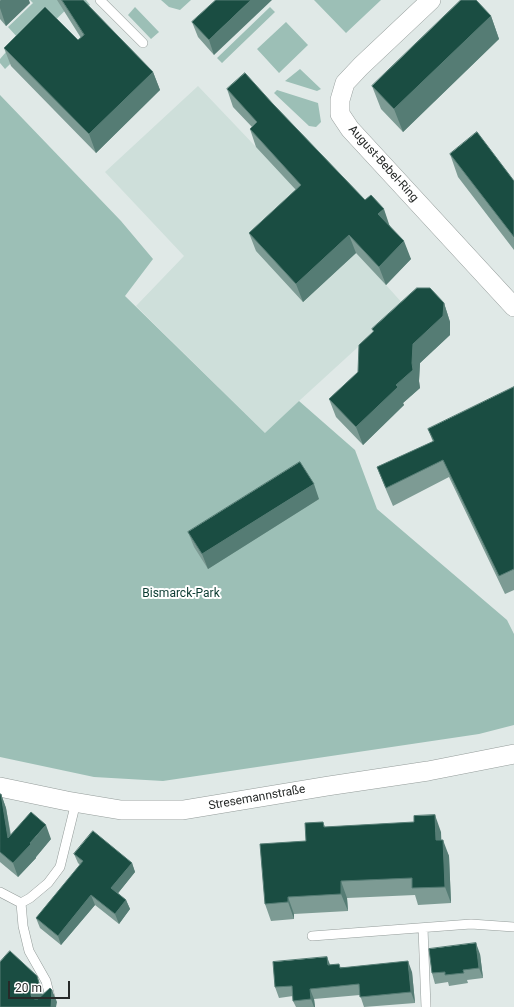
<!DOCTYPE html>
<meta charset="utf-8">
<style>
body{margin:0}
#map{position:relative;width:514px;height:1007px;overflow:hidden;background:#e0e9e7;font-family:Roboto,sans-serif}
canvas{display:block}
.scale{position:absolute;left:8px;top:981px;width:62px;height:18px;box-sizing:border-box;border:2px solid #272a29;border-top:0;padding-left:5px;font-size:12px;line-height:14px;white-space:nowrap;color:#272a29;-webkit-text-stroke:3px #fff;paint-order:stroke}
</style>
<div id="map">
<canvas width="514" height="1007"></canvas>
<div class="scale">20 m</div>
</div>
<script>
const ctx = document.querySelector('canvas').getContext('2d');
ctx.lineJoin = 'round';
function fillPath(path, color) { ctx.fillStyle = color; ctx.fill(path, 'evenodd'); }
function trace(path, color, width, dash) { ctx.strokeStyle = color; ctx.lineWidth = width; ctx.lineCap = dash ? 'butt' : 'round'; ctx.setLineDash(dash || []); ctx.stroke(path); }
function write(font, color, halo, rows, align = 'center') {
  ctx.font = font + ' Roboto,sans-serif'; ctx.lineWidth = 4; ctx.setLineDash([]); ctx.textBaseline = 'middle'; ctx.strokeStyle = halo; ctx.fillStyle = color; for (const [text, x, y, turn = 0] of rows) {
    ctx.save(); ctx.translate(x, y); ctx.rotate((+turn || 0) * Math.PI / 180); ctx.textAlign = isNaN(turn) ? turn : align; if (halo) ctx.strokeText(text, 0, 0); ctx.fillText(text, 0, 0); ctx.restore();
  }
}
const built = new Path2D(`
 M198,86L256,147L385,232L411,259L386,285L404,305L299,401L266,434L136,306L184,256L105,172Z`);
const green = new Path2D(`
 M30,0H86L90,5L84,10L75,1L5,69L0,63V59L18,38L8,27L33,3Z
 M161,0H191L180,10L169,7Z
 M314,0H381L346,33Z
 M135,7L159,32L151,39L128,15Z
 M270,7L275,12L222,63L217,58Z
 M286,22L308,45L279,73L257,49Z
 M300,69L321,89L317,91L285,81Z
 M277,90L318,103L321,122L316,127L309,126L274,93Z
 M0,95L121,221L153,259L125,296L265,433L299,401L355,450L377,509L507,620L514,634V725L479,734L163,781L94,777L0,757Z`);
const service = new Path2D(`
 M100,0L143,43
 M0,892L21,903
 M21,903L30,898L48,883L60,867L76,802
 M21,903L23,926L29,951L46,981L50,997L48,1000
 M423,928L426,1007
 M312,936L471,924L514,927`);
const minor = new Path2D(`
 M431,0L361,66L345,83L340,100V114L350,129L514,307
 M0,787L67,801L121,810H183L328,786L428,771L514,754`);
const wall = new Path2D(`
 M0,0L30,3L6,26L0,19Z
 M57,0H83L153,72L160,90L96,153L11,66L4,48L78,40L81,38Z
 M216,0L214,55L198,37L192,22Z
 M491,16L499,39L403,132L381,109L372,86Z
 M227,89L273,104L390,226L411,259L386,285L356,253L303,302L256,251L249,233L296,190L256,147L250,129L252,127L233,107Z
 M450,154L514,181V250L458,177Z
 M444,303L450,322V335L420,363L419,381L420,388L403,403L404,405L363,445L336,417L329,399L358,372L373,332L372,329Z
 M514,387V590L505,594L449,477L393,506L384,485L377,467L433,442L428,429Z
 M319,499L208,569L194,547L188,532Z
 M0,794H1L6,808L11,835L51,839L36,857V858L18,877L0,862Z
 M323,822L325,827L441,832V840L449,856L451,903L418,905L415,895L347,898L348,911L294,914V919L271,921L265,904L306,841Z
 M74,854L132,863L135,872L118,893L126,900L130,909L119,924L95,905L61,945L40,928L36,918L80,865L78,863Z
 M480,954L483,978L467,980L468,983L449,986L448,982L435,984L432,973Z
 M330,965L341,967L412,972L415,1003L364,1007L360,995L314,999L315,1007H296L293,1001V996L279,998L275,987Z`);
const shadedWall = new Path2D(`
 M1,0H29L30,3L6,26L0,8V1Z
 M251,0H272L214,55L209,40Z
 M491,16L499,39L403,132L394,109Z
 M153,72L160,90L96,153L89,134Z
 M384,209L390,227L378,214Z
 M349,235L356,253L303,302L296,284Z
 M404,241L411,259L386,285L379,267Z
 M444,303L450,322V335L420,363L419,381L420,388L403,403L404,405L363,445L356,427L396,385L412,363L413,344Z
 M314,484L319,499L208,569L202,554Z
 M1,794L6,808L13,852L8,838Z
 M435,815L441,832L442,857L436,840Z
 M46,825L51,839L36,857V858L18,877L13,863Z
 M443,840L449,856L451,903L445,887Z
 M132,863L135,872L115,897L111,888Z
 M341,881L347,898L348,911L341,894Z
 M91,895L95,905L61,945L58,936Z
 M288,897L294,914V919L288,902Z
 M126,900L130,909L119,924L115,914Z
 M476,943L480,954L483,978L479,968Z
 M327,957L331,967L328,965Z
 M408,961L412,972L415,1003L411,992Z
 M37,976L43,995L35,1004L31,995V992Z
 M310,989L314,999L315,1007H314L311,999Z
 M52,990L57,1002L56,1007H51Z`);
const building = new Path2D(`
 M62,0H83L153,72L89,134L4,48L45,7L78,40L84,35Z
 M216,0H251L209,40L192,22Z
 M461,0H476L491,16L394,109L372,86Z
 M245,73L273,104L365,200L371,195L384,209L378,214L404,241L379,267L349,235L296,284L249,233L301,185L250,129L257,122L227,89Z
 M477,132L514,181V237L450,154Z
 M417,288H430L444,303L443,316L413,344L412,363L413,370L396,385L398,387L356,427L329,399L358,372L359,345L374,331L372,329Z
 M514,387V569L499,576L443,460L386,488L377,467L434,441L428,429Z
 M300,462L314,484L202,554L188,532Z
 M0,794H1L8,838L31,812L46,825L30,843L31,844L13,863L0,852Z
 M435,815L436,840H443L445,887L412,888V878L341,881V894L288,897V902L265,904L260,844L306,841L305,823L323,822L324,827L414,822V816Z
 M93,831L132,863L111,888L126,900L115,914L91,895L58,936L36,918L83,861L74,854Z
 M476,943L479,968L463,970L464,973L445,975V972L432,973L429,949Z
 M10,951L37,976L39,983L31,992V995L32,998L35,999H38L50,988L52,990L51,1007H0V962Z
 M327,957L328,965L339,964L340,968L408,961L411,992L360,997L359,984L310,989L311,999L293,1001L292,986L275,987L273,962Z`);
const streetNames = [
 ["August-Bebel-Ring",383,164,48],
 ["Stresemannstraße",257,798,-10]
];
const parkNames = [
 ["Bismarck-Park",181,594]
];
fillPath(built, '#cedfda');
fillPath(green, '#9cbfb6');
trace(service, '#949c9a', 10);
trace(minor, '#949c9a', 20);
trace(service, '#fff', 9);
trace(minor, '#fff', 19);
fillPath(wall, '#7d9b94');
fillPath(shadedWall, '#557c74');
fillPath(building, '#1a4d42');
trace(building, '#557c74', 1);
write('12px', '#272a29', '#fff', streetNames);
write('12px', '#0b3b32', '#fff', parkNames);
</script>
